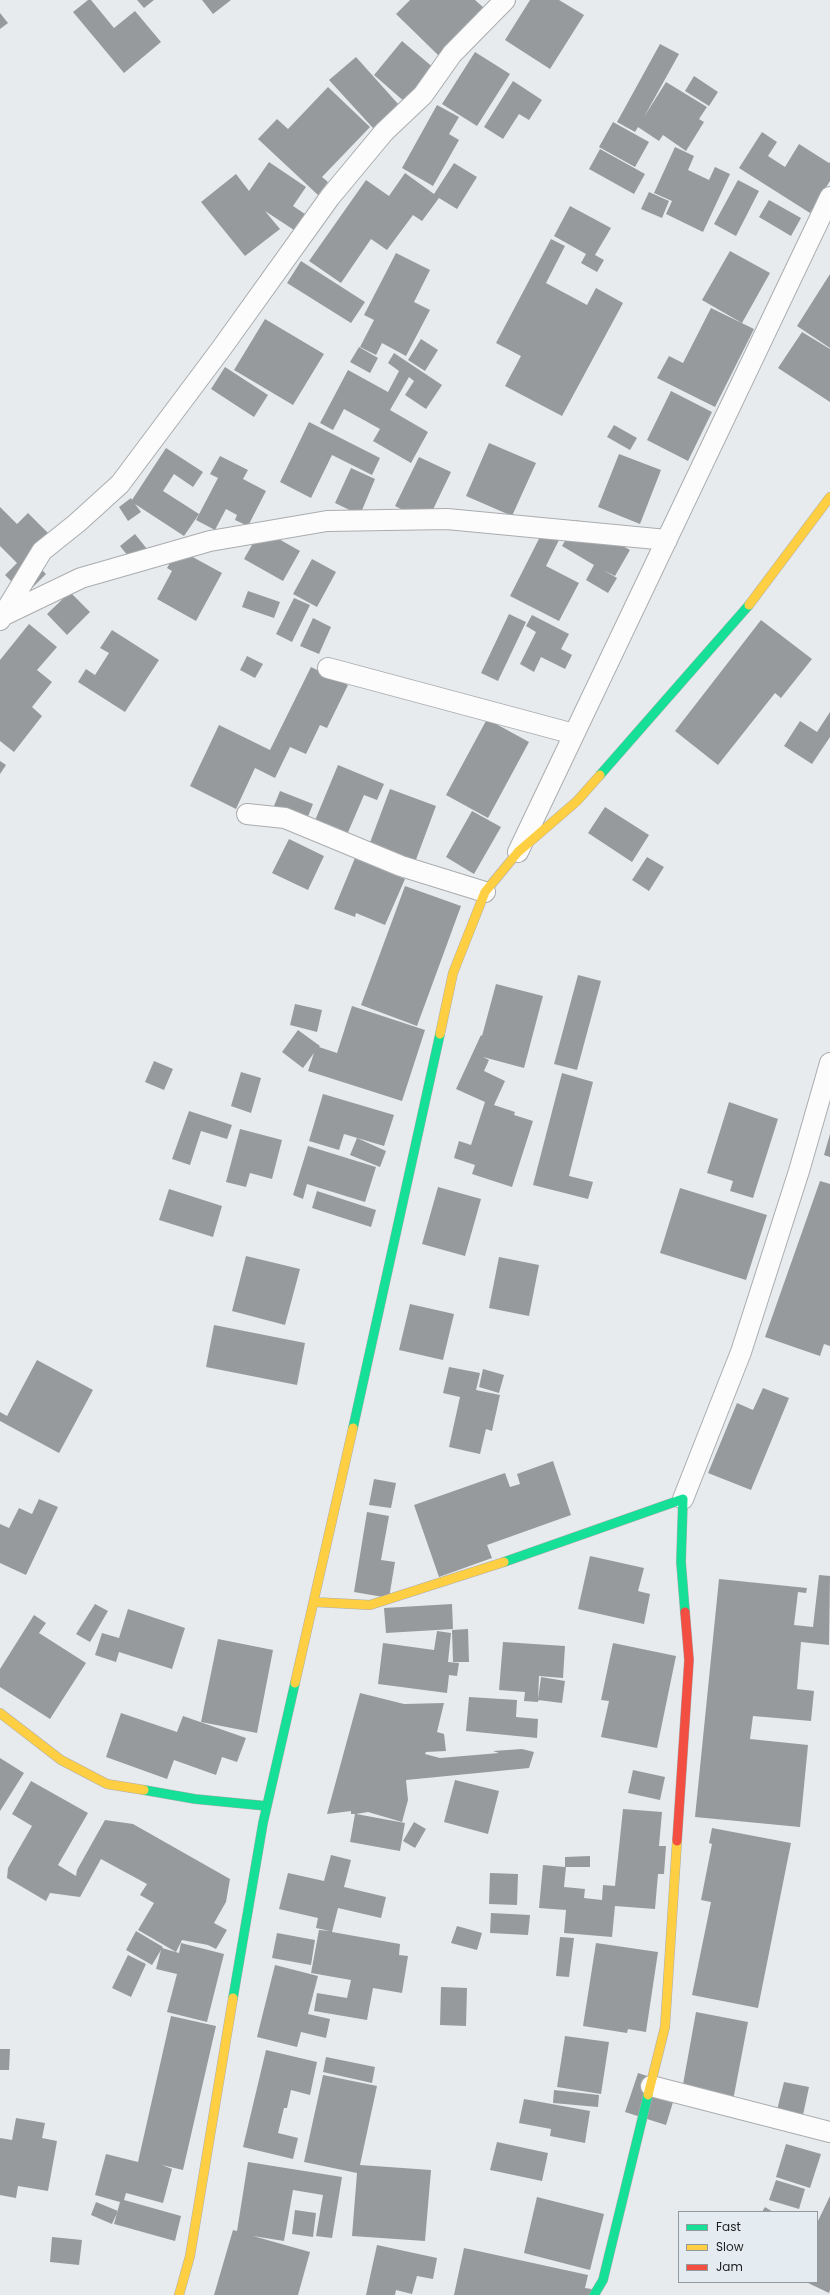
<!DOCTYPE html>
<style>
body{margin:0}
#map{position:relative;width:830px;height:2295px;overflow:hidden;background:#e8ebee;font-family:Poppins,sans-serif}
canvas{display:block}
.legend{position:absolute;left:678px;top:2211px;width:140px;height:72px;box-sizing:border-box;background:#e5ecf1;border:1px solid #94999d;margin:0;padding:5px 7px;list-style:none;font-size:12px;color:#1a1d1e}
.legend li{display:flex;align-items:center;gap:8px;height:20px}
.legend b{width:20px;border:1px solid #94999d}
</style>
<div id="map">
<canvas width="830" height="2295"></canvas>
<ul class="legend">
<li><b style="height:5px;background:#16e098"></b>Fast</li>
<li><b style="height:5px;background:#ffcf43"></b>Slow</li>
<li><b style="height:5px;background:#f24e42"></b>Jam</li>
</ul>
</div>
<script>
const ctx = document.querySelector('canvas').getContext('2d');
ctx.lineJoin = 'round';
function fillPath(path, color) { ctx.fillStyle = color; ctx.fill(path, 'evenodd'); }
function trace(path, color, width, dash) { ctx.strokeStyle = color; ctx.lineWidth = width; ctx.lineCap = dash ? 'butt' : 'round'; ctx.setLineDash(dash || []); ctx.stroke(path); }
const building = new Path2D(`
 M88,0H91L114,28L135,11L161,42L124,73L73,12Z
 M137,0H154L144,8Z
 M202,0H231L213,14Z
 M410,0H475L484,8L438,55L396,14Z
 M530,0H559L584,15L550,69L505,40Z
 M0,13L8,23L0,29Z
 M402,41L435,69L406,103L374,75Z
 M660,44L679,54L644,117L666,82L707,107L699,119L704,122L686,151L663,135L659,141L638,127L635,132L617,122Z
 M475,52L510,74L477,126L442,104Z
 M356,57L399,105L373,128L329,80Z
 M694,76L718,92L709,106L685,91Z
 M513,81L542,100L529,120L519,114L503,139L484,127Z
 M328,87L370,127L322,177L328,182L318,195L258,139L277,119L288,129Z
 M437,105L459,117L449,134L459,140L433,186L402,168Z
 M613,122L649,142L635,167L599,147Z
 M762,132L777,142L768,156L785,167L799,144L829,163L830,162V181L810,213L739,168Z
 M675,147L694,156L688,170L709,180L715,167L730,174L703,232L666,214L672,201L654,193Z
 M600,149L645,174L634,194L589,169Z
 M269,162L306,187L293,206L308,216L297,232L265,211L280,229L245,256L201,202L236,174L249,191Z
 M454,163L477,177L457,209L439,198L422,221L413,215L387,250L371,239L341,283L309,261L366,180L389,196L405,173L434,194Z
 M738,180L759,191L736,236L714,224Z
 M649,192L669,201L662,218L641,209Z
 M769,200L801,218L791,236L759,217Z
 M570,206L611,228L595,255L604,260L597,272L581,263L586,254L554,236Z
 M551,239L565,246L546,283L587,305L596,288L623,303L562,416L505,386L521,356L496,343Z
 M730,251L770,273L742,323L702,300Z
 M396,253L430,270L414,302L430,310L406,356L382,343L376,355L360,347L374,320L364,315Z
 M301,261L365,302L351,323L287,283Z
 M830,274V348L797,326Z
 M711,308L754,329L715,407L657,378L669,356L683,363Z
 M265,319L324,354L293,405L234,370Z
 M802,332L830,349V402L778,368Z
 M421,339L438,350L425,371L408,360Z
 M359,347L378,358L370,373L350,362Z
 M394,353L442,385L426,409L405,395L414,381L409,377L390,410L428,432L411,463L373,441L380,429L344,409L333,430L320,423L348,370L388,392L399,371L388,363Z
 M225,367L268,395L254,417L211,389Z
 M671,391L712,412L688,461L647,440Z
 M309,422L380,458L372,475L332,455L311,498L280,482Z
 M614,425L637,438L630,450L607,437Z
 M489,443L536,463L512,516L466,496Z
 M166,448L203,472L193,487L174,474L163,491L199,514L184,536L135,504L141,512L128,521L119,507L131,498L132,500Z
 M619,454L661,470L640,524L598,507Z
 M220,456L248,470L243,479L266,491L248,526L235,520L237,515L226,509L215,530L196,520L218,478L210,474Z
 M419,457L451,472L427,522L395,506Z
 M351,468L375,479L360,515L335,503Z
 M0,507L17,524L28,513L53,538L31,559L46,574L25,595L5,575L17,563L0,546Z
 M577,520L630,550L615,576L603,570L617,578L608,593L586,580L594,565L562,546Z
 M548,521L564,530L546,566L579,583L559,621L510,596Z
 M261,529L300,551L283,581L244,559Z
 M135,534L147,549L132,561L120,546Z
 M178,549L222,573L196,621L157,599L172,571L167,568Z
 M312,559L336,572L317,607L293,594Z
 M248,591L280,602L274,618L242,607Z
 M70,592L90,612L67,635L47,614Z
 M294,598L310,605L292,642L276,634Z
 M509,614L526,622L498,681L481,673Z
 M532,615L569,634L561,649L572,655L565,669L541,657L534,672L520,664L536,632L526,626Z
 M313,618L331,627L319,654L300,646Z
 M761,620L812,659L781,698L775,693L718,765L675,731Z
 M29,624L57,647L37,670L52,682L32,707L42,716L14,752L0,741V660Z
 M112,630L159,660L125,712L78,682L86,669L95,675L109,653L100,648Z
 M247,656L263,664L255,678L240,670Z
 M311,667L348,685L327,728L320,725L306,754L290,747L275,778L255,768L236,809L190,786L219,725L270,750Z
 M830,712V737L812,764L784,746L800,721L817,732Z
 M487,719L529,742L488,818L446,795Z
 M0,761L6,765L0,774Z
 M338,765L384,784L377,800L364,795L343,844L311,830Z
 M390,789L436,806L414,865L368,848Z
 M280,791L313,804L305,824L272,811Z
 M605,807L649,835L632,862L588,833Z
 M472,811L501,827L474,874L446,857Z
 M289,839L324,856L308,890L272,873Z
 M647,857L664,867L649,891L632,880Z
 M355,858L405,879L385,925L356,913L355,917L334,909Z
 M405,886L461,906L417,1026L361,1005Z
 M578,975L601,981L577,1070L554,1064Z
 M496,984L543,996L524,1068L483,1057L489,1060L484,1071L505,1081L494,1105L515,1112L514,1115L533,1121L512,1187L472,1174L475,1165L454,1158L459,1141L471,1145L485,1102L456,1089L481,1035L482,1036Z
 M295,1004L322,1010L317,1032L290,1025Z
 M352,1006L425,1030L402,1101L308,1071L314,1053L303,1068L282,1052L298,1030L320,1046L319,1047L337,1053Z
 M154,1061L173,1069L164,1090L145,1082Z
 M241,1072L261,1078L251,1113L231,1106Z
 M562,1073L593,1082L569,1176L593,1182L588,1199L533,1185Z
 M323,1094L394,1115L384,1146L344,1134L339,1150L309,1141Z
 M729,1102L778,1119L753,1198L730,1191L733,1181L707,1173Z
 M189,1111L232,1125L227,1139L201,1131L190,1165L172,1159Z
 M240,1129L282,1140L272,1179L250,1173L246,1187L226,1182Z
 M830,1134V1157L824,1155Z
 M357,1138L386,1151L380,1167L350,1155Z
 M308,1146L376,1167L365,1202L307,1184L303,1199L293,1195Z
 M820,1181L830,1184V1346L824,1344L820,1356L765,1337Z
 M438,1187L481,1199L465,1256L422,1244Z
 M680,1188L767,1215L746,1280L660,1253Z
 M169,1189L222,1206L213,1237L159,1220Z
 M317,1191L376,1210L371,1227L312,1208Z
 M246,1256L300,1269L285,1325L232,1311Z
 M499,1257L539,1265L529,1316L489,1308Z
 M410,1304L454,1314L443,1360L399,1350Z
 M214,1325L305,1343L297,1385L206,1367Z
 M37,1360L93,1390L59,1453L0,1421V1412L7,1416Z
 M449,1367L480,1373L476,1390L500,1395L492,1431L486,1429L480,1454L449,1447L460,1397L443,1393Z
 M483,1369L504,1375L499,1393L479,1387Z
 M763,1388L789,1398L751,1490L708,1473L737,1403L753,1410Z
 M553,1461L571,1515L487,1545L492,1558L439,1577L414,1505L505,1473L510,1487L520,1484L517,1474Z
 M374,1479L396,1483L391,1508L369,1505Z
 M39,1499L58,1507L26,1575L0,1563V1524L9,1528L19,1508L32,1514Z
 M367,1512L389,1516L381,1560L395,1562L389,1598L354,1592Z
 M590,1556L644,1568L638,1591L650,1594L644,1624L578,1609Z
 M819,1575L830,1576L829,1645L801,1642L797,1689L814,1691L811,1721L753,1716L750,1739L808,1745L800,1827L695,1817L719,1579L807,1588L806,1593L798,1592L794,1625L813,1627Z
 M95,1604L108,1611L90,1642L76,1634Z
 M452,1604L453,1629L386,1633L384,1608Z
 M128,1609L185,1628L172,1669L119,1652L116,1662L95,1655L102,1633L119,1638Z
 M34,1615L46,1623L39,1633L86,1663L50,1719L0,1687V1669Z
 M468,1629L469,1662H453L452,1630Z
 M437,1631L451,1633L448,1662L459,1663L457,1676L449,1675L447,1693L378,1684L383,1643L434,1650Z
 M218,1639L273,1650L257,1733L201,1722Z
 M503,1642L565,1646L563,1678L539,1676L538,1702L524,1701L525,1692L499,1690Z
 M613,1643L676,1656L657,1748L601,1737L609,1701L601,1700Z
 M541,1677L565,1681L562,1703L538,1700Z
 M360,1693L404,1704L444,1703L437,1732L444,1734L446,1751L426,1752L425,1754L440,1758L499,1753L493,1751L522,1749L534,1752L529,1768L406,1780L408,1800L402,1822L368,1812L356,1814L405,1823L400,1851L350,1842L355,1814H351V1811L327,1814Z
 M469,1697L517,1700L516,1717L538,1719L537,1738L466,1731Z
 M121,1713L177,1732L183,1716L246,1738L237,1762L222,1757L216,1775L174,1760L167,1779L106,1757Z
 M0,1758L24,1773L0,1811Z
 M633,1770L665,1777L660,1800L628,1793Z
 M455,1780L499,1791L488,1834L444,1822Z
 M31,1781L88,1813L58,1865L76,1876L77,1870L105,1820L133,1824L230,1879L226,1902L214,1923L227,1930L216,1949L208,1945L182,1940L176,1952L138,1930L154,1903L140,1895L147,1884L101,1859L80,1897L50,1893L46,1901L7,1878L8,1868L32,1826L12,1814Z
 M623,1809L662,1812L659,1846H666L664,1874H658L655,1909L615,1906L612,1937L564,1933L566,1910L539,1908L543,1865L565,1867V1857L590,1856V1867H566L564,1887L585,1889L584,1898L602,1900L603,1885L615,1886Z
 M414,1822L426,1829L415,1848L403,1841Z
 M712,1828L791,1843L758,2008L692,1995L711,1902L701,1900L712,1844L709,1843Z
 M331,1855L351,1860L344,1887L386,1897L381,1918L338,1908L332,1932L400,1944L399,1955L408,1956L402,1993L373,1988L367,2020L314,2011L317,1993L347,1998L351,1980L311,1973L319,1930L330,1931L316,1928L318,1918L279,1909L288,1873L324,1881Z
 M490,1873L518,1874L517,1905L489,1904Z
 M491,1913L530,1915L528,1935L490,1933Z
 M457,1926L482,1933L477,1950L451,1943Z
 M136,1931L163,1947L162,1948L179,1953L181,1943L224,1954L207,2022L167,2012L177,1974L156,1969L161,1950L152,1965L126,1950Z
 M277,1933L315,1940L311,1965L272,1958Z
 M560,1937L574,1938L569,1977L556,1976Z
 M596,1943L658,1952L646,2032L628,2029L627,2033L583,2026Z
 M128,1955L146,1964L131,1997L112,1988Z
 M275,1965L318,1976L308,2014L330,2019L326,2038L301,2032L297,2047L257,2037Z
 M441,1987L467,1988L466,2026L440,2025Z
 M696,2012L748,2022L731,2111L680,2101Z
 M171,2016L216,2026L183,2170L162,2165L172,2169L163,2203L126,2193L124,2200L181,2216L175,2241L114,2224L120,2202L95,2195L106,2154L138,2162Z
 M565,2036L609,2042L601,2094L557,2087Z
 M0,2049H10L9,2070H0Z
 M266,2050L317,2062L310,2095L291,2090L287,2108H284L278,2133L298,2138L293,2159L243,2147Z
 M326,2057L375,2067L372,2083L323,2072Z
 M638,2073L678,2086L666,2125L625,2112Z
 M323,2075L377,2086L360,2165L431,2170L425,2241L352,2236L357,2173L304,2162Z
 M784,2082L809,2087L803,2115L777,2110Z
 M554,2090L599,2095L598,2107L553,2103Z
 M524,2099L590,2111L585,2143L550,2136L551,2129L519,2123Z
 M16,2118L45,2123L42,2138L57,2141L48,2191L18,2186L16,2198L0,2195V2138L12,2140Z
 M497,2142L548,2153L542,2181L490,2170Z
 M786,2144L821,2154L810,2188L776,2177Z
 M248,2162L342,2177L332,2238L316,2236L323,2195L293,2190L284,2241L253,2236L310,2252L298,2295H214L233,2230L237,2231Z
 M776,2180L805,2189L799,2209L769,2200Z
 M830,2196V2290L829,2293L806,2282H817V2223Z
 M537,2197L604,2214L590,2270L524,2253Z
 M96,2202L118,2211L112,2224L91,2215Z
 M765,2207L773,2212H762Z
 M295,2210L316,2213L313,2237L292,2234Z
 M52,2237L82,2240L79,2265L50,2262Z
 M377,2245L437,2258L433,2279L417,2276L412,2294L396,2290L395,2295H366Z
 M464,2248L588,2275L585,2288L598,2290L596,2295H454Z`);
const street = new Path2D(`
 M2,616L81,578L210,541L327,521L447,519L667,540
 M0,620L42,551L77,523L120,484L221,349L330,197L384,132L423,95L452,54L505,0
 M328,668L574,734
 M247,814L285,818L401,866L485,892
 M518,852L830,197
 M683,1499L741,1352L799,1171L830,1063
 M651,2086L830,2132`);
const fast = new Path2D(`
 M600,775L749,605
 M353,1428L440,1034
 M504,1562L683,1499L681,1562L685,1612
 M144,1790L195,1799L267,1806
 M233,1998L263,1823L295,1683
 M594,2295L603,2280L648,2095`);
const slow = new Path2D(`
 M749,605L830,497
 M440,1034L453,973L485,892L518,852L577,801L600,775
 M314,1602L370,1605L504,1562
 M295,1683L353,1428
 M0,1713L61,1760L107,1784L144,1790
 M648,2095L665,2027L677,1841
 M179,2295L190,2256L233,1998`);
const jam = new Path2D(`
 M677,1841L689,1660L685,1612`);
fillPath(building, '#979a9c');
trace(street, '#aaacae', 22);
trace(fast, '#aaacae', 10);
trace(slow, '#aaacae', 10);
trace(jam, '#aaacae', 10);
trace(street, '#fcfcfc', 20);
trace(fast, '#16e098', 9);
trace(slow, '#ffcf43', 9);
trace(jam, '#f24e42', 9);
</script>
